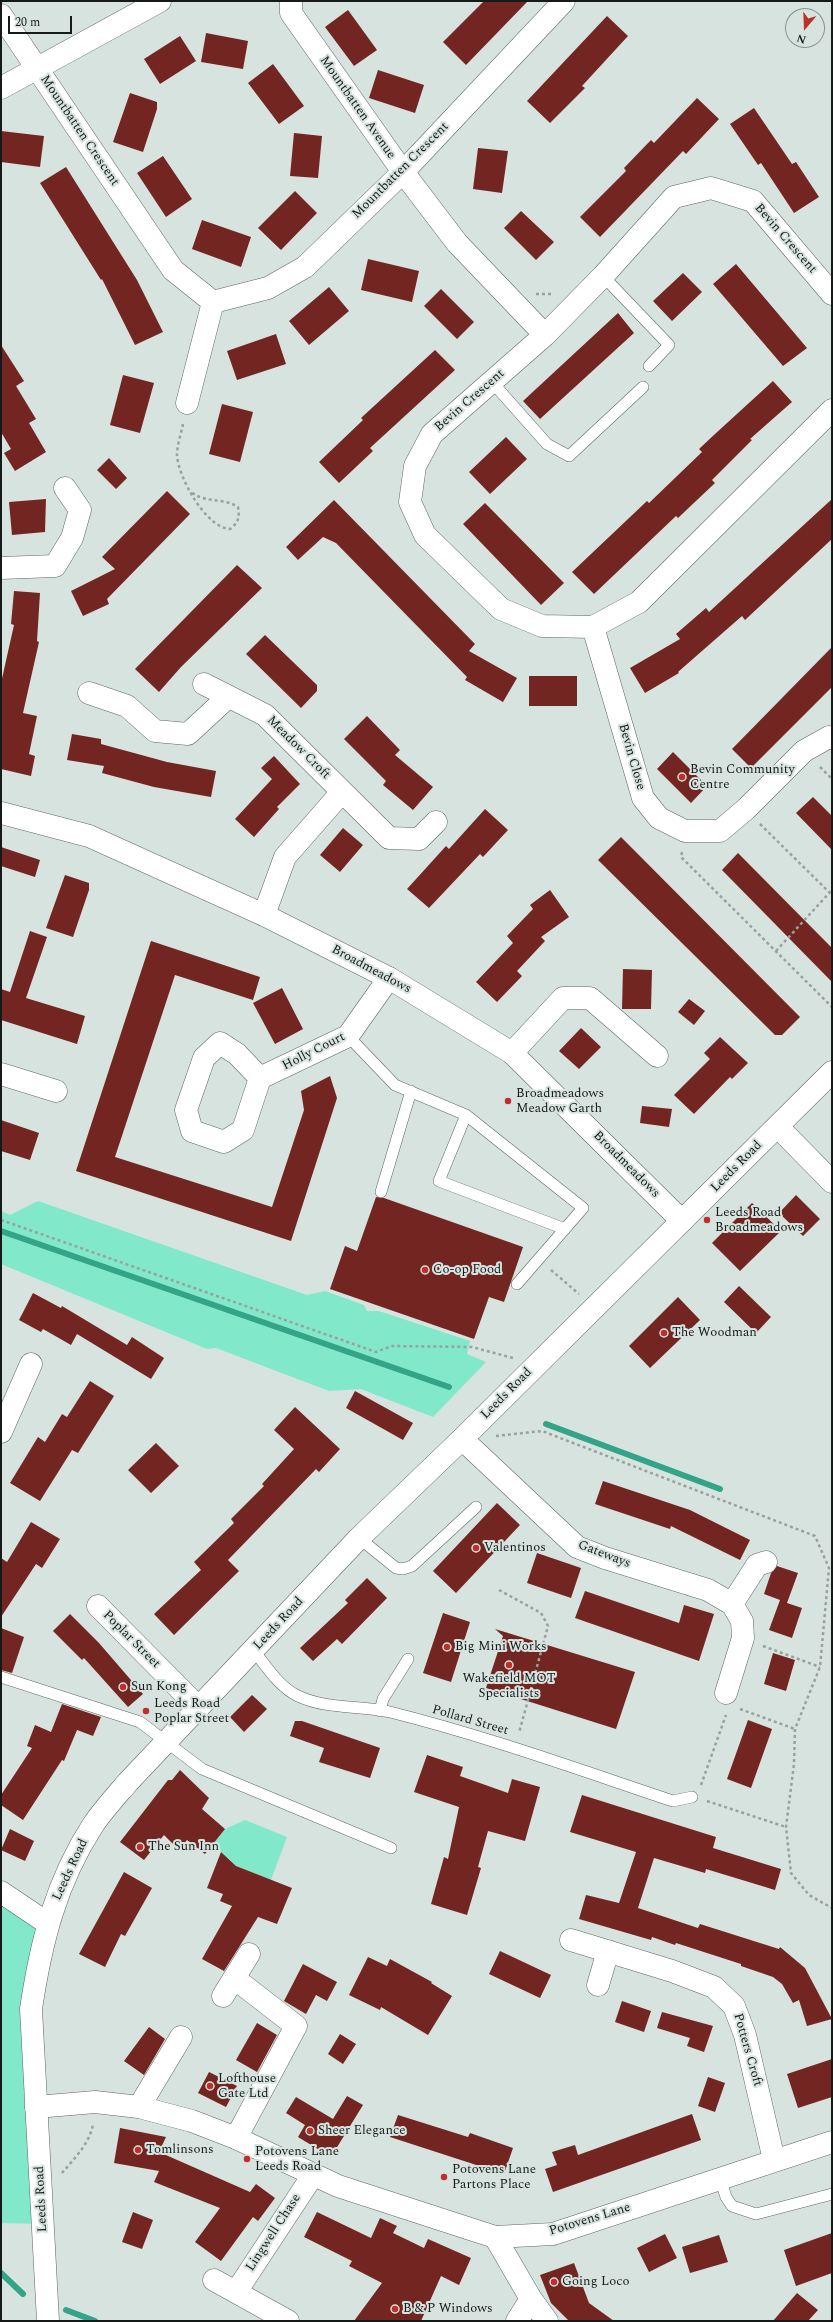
<!DOCTYPE html>
<style>
body{margin:0}
#map{position:relative;width:833px;height:2322px;overflow:hidden;background:#d7e3df;font-family:Spectral,serif}
canvas{display:block}
.frame{position:absolute;inset:0;border:2px solid #151918;pointer-events:none}
.north{position:absolute;left:785px;top:8px;width:40px;height:40px;box-sizing:border-box;background:#d7e3df;border:1px solid #89928f;border-radius:50%;rotate:199deg;font-size:11px;font-weight:700;line-height:16px;text-align:center;color:#151918}
.north::after{content:'';display:block;margin:auto;width:14px;height:18px;background:#bd2f2b;clip-path:polygon(50% 0,100% 100%,50% 72%,0 100%)}
.scale{position:absolute;left:8px;top:16px;width:64px;height:18px;box-sizing:border-box;border:2px solid #151918;border-top:0;padding-left:5px;font-size:12px;line-height:14px;white-space:nowrap;color:#151918;-webkit-text-stroke:3px #d7e3df;paint-order:stroke}
</style>
<div id="map">
<canvas width="833" height="2322"></canvas>
<div class="frame"></div>
<div class="north">N</div>
<div class="scale">20 m</div>
</div>
<script>
const ctx = document.querySelector('canvas').getContext('2d');
ctx.lineJoin = 'round';
function fillPath(path, color) { ctx.fillStyle = color; ctx.fill(path, 'evenodd'); }
function trace(path, color, width, dash) { ctx.strokeStyle = color; ctx.lineWidth = width; ctx.lineCap = dash ? 'butt' : 'round'; ctx.setLineDash(dash || []); ctx.stroke(path); }
function write(font, color, halo, rows, align = 'center') {
  ctx.font = font + ' Spectral,serif'; ctx.lineWidth = 4; ctx.setLineDash([]); ctx.textBaseline = 'middle'; ctx.strokeStyle = halo; ctx.fillStyle = color; for (const [text, x, y, turn = 0] of rows) {
    ctx.save(); ctx.translate(x, y); ctx.rotate((+turn || 0) * Math.PI / 180); ctx.textAlign = isNaN(turn) ? turn : align; if (halo) ctx.strokeText(text, 0, 0); ctx.fillText(text, 0, 0); ctx.restore();
  }
}
const green = new Path2D(`
 M38,1201L307,1295L325,1291L364,1305L367,1311H379L470,1341L467,1354L486,1362L433,1417L361,1389L329,1391L216,1348L207,1349L1,1264V1211L10,1215Z
 M245,1820L287,1837L271,1880L236,1866L213,1844L225,1829Z
 M1,1892L47,1923L38,1961L43,2224L1,2223Z`);
const stream = new Path2D(`
 M1,1231L449,1387
 M546,1424L720,1489
 M1,2273L23,2294
 M66,2310L95,2321`);
const building = new Path2D(`
 M484,1H528L466,65L443,42Z
 M348,10L377,50L354,66L325,27Z
 M607,16L628,36L582,86L585,88L550,123L527,101Z
 M206,33L248,41L243,69L201,62Z
 M180,36L196,61L160,84L144,59Z
 M273,64L304,106L279,124L248,83Z
 M378,70L424,85L415,113L369,98Z
 M130,93L157,102V109L143,152L113,142Z
 M697,98L719,119L686,154L683,151L600,237L580,217L626,171L624,168L651,140L654,143Z
 M754,108L792,164L796,162L819,197L794,213L761,163L758,165L730,124Z
 M1,131L44,136L40,167L1,162Z
 M294,133L322,136L318,178L290,176Z
 M478,148L508,151L502,193L473,189Z
 M163,156L192,199L166,217L137,173Z
 M66,167L137,280L163,332L135,345L102,279L101,280L40,183Z
 M295,191L317,213L281,250L258,228Z
 M521,211L554,242L536,260L504,228Z
 M202,220L251,237L241,267L192,249Z
 M368,259L419,271L412,302L361,290Z
 M736,264L807,348L783,366L713,284Z
 M683,273L702,292L672,321L653,301Z
 M329,287L349,311L309,345L289,321Z
 M441,289L474,322L457,339L424,306Z
 M618,313L634,333L540,419L523,401Z
 M276,334L286,364L237,380L227,351Z
 M1,345L24,381L16,386L36,419L29,423L46,452L15,471L4,453L11,449L1,432Z
 M435,350L455,370L370,448L373,451L339,483L319,462L363,420L361,418Z
 M123,375L154,383L140,433L110,425Z
 M773,381L792,402L750,439L752,440L712,480L715,483L678,518L676,516L594,594L572,572L647,501L649,503L702,452L699,449L715,434Z
 M222,404L253,412L240,462L209,454Z
 M506,437L527,459L490,494L469,472Z
 M109,458L127,478L116,489L97,470Z
 M167,491L190,514L107,599L109,604L83,616L71,591L115,569L102,557Z
 M46,499L45,532L12,535L9,502Z
 M832,499V539L745,620L742,616L678,672L679,673L645,693L630,668L680,639L676,634L706,608L709,612Z
 M334,500L475,644L469,651L517,678L503,702L465,680L467,677L336,543L323,537L298,560L286,547Z
 M485,503L564,583L541,605L463,524Z
 M237,565L262,588L181,667L159,692L135,669Z
 M14,591L40,593L37,641L39,642L23,713L37,716L29,754L35,756L31,776L1,769V683L14,625L11,624Z
 M265,635L317,685V691L301,708L246,654Z
 M832,647V687L751,768L732,749Z
 M529,676H577V706H529Z
 M367,716L400,750L395,755L433,787L413,810L383,785L386,781L344,739Z
 M72,734L101,739V744L167,762L216,771L211,797L154,787L102,773L104,766L67,760Z
 M673,752L707,786L691,803L657,769Z
 M274,756L300,784L277,807L279,809L254,837L235,819L272,779L261,768Z
 M813,797L832,816V850L796,813Z
 M485,809L508,830L483,857L480,854L429,908L407,889L446,846L449,849Z
 M343,828L363,845L340,872L320,855Z
 M621,837L800,1017L782,1035H775L598,860Z
 M1,847L40,860L35,877L1,866Z
 M738,853L832,948V982L722,870Z
 M65,875L89,883V890L73,937L46,928Z
 M550,890L569,917L541,937L545,941L517,971L522,976L497,1002L476,982L513,943L507,936L533,909L530,905Z
 M30,931L47,937L26,998L85,1016L77,1044L1,1020V989L10,992Z
 M151,941L260,977L253,1000L175,975L115,1157L272,1207L304,1110L301,1091L330,1076L337,1098L291,1241L76,1171Z
 M623,969L652,970L651,1009H622Z
 M282,988L303,1029L275,1044L253,1003Z
 M689,999L705,1011L694,1025L678,1012Z
 M581,1028L601,1047L579,1069L559,1051Z
 M720,1037L748,1063L732,1079L730,1077L694,1114L674,1095L710,1059L704,1053Z
 M642,1106L672,1109L669,1127L640,1123Z
 M1,1120L39,1133L30,1160L1,1151Z
 M796,1195L820,1219L803,1236L779,1213Z
 M376,1197L384,1198L523,1247L504,1302L489,1297L474,1339L330,1289L345,1246L357,1251Z
 M752,1203L781,1231L740,1271L712,1243Z
 M739,1286L771,1317L756,1333L724,1302Z
 M33,1293L61,1308L62,1306L127,1345L132,1337L164,1358L151,1379L77,1334L71,1345L43,1329L41,1332L19,1320Z
 M678,1297L700,1320L650,1368L629,1346Z
 M90,1381L114,1396L78,1453L72,1450L40,1501L10,1483L38,1437L45,1442L62,1414L67,1417Z
 M355,1391L413,1423L403,1440L346,1408Z
 M295,1407L340,1449L319,1472L316,1469L228,1560L239,1571L174,1635L154,1614L201,1570L194,1562L234,1523L231,1519L264,1486L262,1484L294,1449L274,1430Z
 M156,1443L179,1466L151,1493L128,1470Z
 M603,1481L690,1510L750,1540L740,1560L671,1526L670,1529L595,1504Z
 M497,1503L520,1525L456,1593L433,1571Z
 M31,1522L60,1539L42,1568L36,1564L1,1617V1558L7,1562Z
 M537,1553L581,1568L571,1598L527,1583Z
 M777,1566L798,1573L787,1603L802,1608L792,1638L769,1630L780,1600L764,1594L771,1573Z
 M367,1578L387,1598L342,1644L337,1639L313,1661L300,1648L348,1603L345,1600Z
 M585,1591L679,1623L684,1605L714,1614L699,1661L575,1618Z
 M443,1613L470,1622L451,1682L423,1673Z
 M70,1614L99,1643L143,1694L128,1707L84,1658L82,1660L53,1631Z
 M1,1628L24,1637L12,1673L1,1670Z
 M495,1629L635,1672L616,1729L486,1688L503,1636Z
 M773,1653L795,1660L786,1691L764,1684Z
 M252,1695L267,1709L244,1732L230,1717Z
 M62,1704L101,1717L93,1736L77,1730L64,1761L62,1760L23,1820L1,1805V1795L32,1748L27,1746L35,1725L51,1732Z
 M748,1720L772,1729L751,1788L727,1779Z
 M295,1721H302L380,1748L370,1778L319,1762L324,1748L290,1736Z
 M427,1755L463,1767L460,1776L508,1793L512,1779L540,1787L525,1841L488,1831L478,1867L481,1868L467,1915L431,1904L444,1857L448,1859L459,1807L414,1792Z
 M180,1770L209,1798L202,1809L225,1829L205,1854L187,1840L179,1850L164,1835L144,1860L120,1842L168,1780H172Z
 M582,1795L716,1837L713,1848L781,1869L775,1890L706,1869L705,1873L654,1858L638,1908L698,1928L700,1924L779,1949L780,1947L805,1968L832,2019L807,2026L799,2000L793,2003L782,1984L773,1977L741,1966V1964L676,1943L675,1945L652,1937L651,1940L579,1919L586,1895L619,1903L636,1852L570,1832Z
 M10,1829L34,1841L25,1861L1,1850Z
 M221,1852L236,1866L292,1888L277,1924L258,1917L224,1971L202,1959L232,1906L220,1901L223,1894L207,1888Z
 M124,1872L152,1888L125,1936L121,1934L105,1967L79,1954Z
 M500,1951L551,1975L540,1998L489,1974Z
 M368,1957L387,1966L390,1959L432,1982L431,1983L452,1996L428,2035L381,2007L380,2010L349,1995Z
 M303,1964L337,1982L327,2001L316,1995L306,2014L284,2001Z
 M622,2001L651,2011L644,2032L615,2022Z
 M662,2012L713,2026L704,2052L687,2046L690,2038L657,2028Z
 M257,2023L277,2035L257,2072L236,2060Z
 M149,2027L165,2039L144,2075L124,2061Z
 M340,2034L356,2044L343,2064L328,2054Z
 M832,2059V2097L798,2108L787,2074Z
 M209,2072L237,2086L226,2107L198,2093Z
 M708,2077L725,2083L715,2112L698,2106Z
 M347,2096L363,2105L331,2157L298,2137L305,2125L286,2113L296,2097L333,2119Z
 M692,2114L701,2140L553,2192L545,2169L557,2165L552,2152L575,2145L578,2155Z
 M398,2115L468,2137L470,2133L513,2148L504,2174L390,2137Z
 M120,2128L166,2137L159,2152L250,2192L256,2184L275,2198L258,2221L253,2217L221,2261L195,2242L220,2208L154,2182L159,2171L114,2163Z
 M133,2212L153,2220L142,2249L122,2242Z
 M317,2212L371,2238L380,2218L397,2226L393,2233L424,2248L428,2239L471,2258L459,2285L441,2276L421,2321H354L382,2283L349,2266L352,2261L304,2237Z
 M832,2233V2273L796,2286L784,2250Z
 M665,2234L677,2258L649,2272L637,2248Z
 M719,2235L728,2262L690,2273L682,2247Z
 M574,2263L589,2303L614,2321H569L551,2303L540,2275Z
 M797,2293L818,2310L808,2321H773Z`);
const path = new Path2D(`
 M536,294H553
 M183,424C181,434 177,445 177,455C178,477 206,528 230,529C238,523 240,518 238,507C223,497 204,504 190,491
 M820,767L832,779
 M760,824L832,895
 M682,852L681,857L832,1007
 M776,951L832,890
 M1,1220L376,1352L392,1346L472,1347L513,1358
 M551,1270L579,1294
 M496,1436L542,1431L815,1536L829,1568L820,1667L795,1729L794,1764L786,1827L791,1873L809,1895L832,1908
 M499,1590L541,1613L548,1626L519,1733
 M763,1646L820,1667
 M740,1709L795,1729
 M701,1785L726,1715
 M707,1801L786,1827
 M62,2173C74,2159 90,2143 93,2124`);
const lane = new Path2D(`
 M603,276L669,345L649,366
 M492,382L547,444L569,456L643,387
 M348,1036L395,1085L466,1115L583,1208L517,1284
 M466,1115L439,1181L565,1229
 M381,1192L411,1091
 M359,1538L396,1568L403,1569L412,1566L476,1507
 M254,1651C267,1667 279,1687 298,1696C328,1710 361,1705 390,1712C486,1736 580,1770 673,1801L692,1797
 M1,1677L140,1722L202,1769L391,1848
 M380,1711L383,1699L408,1659
 M720,2178L726,2197L732,2206L756,2214L832,2194`);
const street = new Path2D(`
 M291,1V13L403,172L457,243L545,335
 M1,15L173,270L213,302L268,288L305,267L403,172L564,1
 M1,88L160,1
 M832,294L753,201L711,188L674,197L603,276L545,335L432,434L415,466L410,502L425,535L501,609L542,626L593,627L639,602L832,410
 M187,403L213,302
 M1,568L55,566L72,538L80,510L65,488
 M593,627L643,798L659,818L685,831H720L746,809L804,751L829,737L832,738
 M204,684L265,715L389,838L419,839L436,822
 M89,693L127,706L155,731L188,734L228,697
 M264,915L285,857L342,792
 M512,1053L563,998H590L657,1056
 M1,1074L56,1091
 M260,1078L237,1054L220,1043L204,1058L186,1110L192,1131L224,1142L243,1130L260,1078L348,1036L389,978
 M778,1127L832,1182
 M1,1432L31,1364
 M462,1439L577,1547L605,1558L708,1590L732,1604L742,1621L743,1638L726,1693
 M732,1604L757,1565L766,1562
 M98,1606L198,1707
 M571,1940L672,1971L714,1987L734,2006L745,2035L774,2160
 M234,1978L296,2026L236,2138
 M598,1985L608,1951
 M223,1996L249,1954
 M139,2107L181,2037
 M495,2237L531,2299L547,2321
 M214,2280L288,2321
 M236,2292L313,2175
 M517,2321L531,2299`);
const secondary = new Path2D(`
 M1,813L89,836L264,915L389,978L512,1053L682,1221
 M1,1892L47,1923
 M36,2107L95,2102L139,2107L192,2121L236,2138L338,2186L495,2237L553,2234L832,2142`);
const primary = new Path2D(`
 M48,2321L31,2009C41,1942 56,1882 93,1825C103,1810 116,1796 128,1782L359,1538L462,1439L832,1072`);
const markers = [
 [682,777,4,"#bd2f2b"],
 [508,1101,4,"#bd2f2b"],
 [707,1220,4,"#bd2f2b"],
 [425,1270,4,"#bd2f2b"],
 [664,1333,4,"#bd2f2b"],
 [476,1548,4,"#bd2f2b"],
 [447,1647,4,"#bd2f2b"],
 [509,1665,4,"#bd2f2b"],
 [123,1687,4,"#bd2f2b"],
 [146,1711,4,"#bd2f2b"],
 [140,1847,4,"#bd2f2b"],
 [210,2086,4,"#bd2f2b"],
 [310,2131,4,"#bd2f2b"],
 [138,2150,4,"#bd2f2b"],
 [247,2159,4,"#bd2f2b"],
 [444,2177,4,"#bd2f2b"],
 [554,2282,4,"#bd2f2b"],
 [395,2309,4,"#bd2f2b"]
];
const streetNames = [
 ["Mountbatten Avenue",357,108,55],
 ["Mountbatten Crescent",79,131,56],
 ["Mountbatten Crescent",401,171,-45],
 ["Bevin Crescent",785,239,49],
 ["Bevin Crescent",470,401,-41],
 ["Meadow Croft",298,748,45],
 ["Bevin Close",631,757,74],
 ["Broadmeadows",371,970,28],
 ["Holly Court",314,1052,-27],
 ["Broadmeadows",626,1165,45],
 ["Leeds Road",737,1167,-45],
 ["Leeds Road",507,1394,-45],
 ["Gateways",604,1555,21],
 ["Leeds Road",279,1624,-47],
 ["Poplar Street",131,1640,45],
 ["Pollard Street",470,1721,16],
 ["Leeds Road",71,1870,-65],
 ["Potters Croft",747,2050,74],
 ["Leeds Road",42,2199,-93],
 ["Potovens Lane",590,2220,-17],
 ["Lingwell Chase",274,2233,-57]
];
const poiNames = [
 ["Bevin Community",690,770],
 ["Centre",690,785],
 ["Broadmeadows",516,1094],
 ["Meadow Garth",516,1109],
 ["Leeds Road",715,1213],
 ["Broadmeadows",715,1228],
 ["Co-op Food",433,1270],
 ["The Woodman",672,1333],
 ["Valentinos",484,1548],
 ["Big Mini Works",455,1647],
 ["Wakefield MOT",509,1679,"center"],
 ["Specialists",509,1694,"center"],
 ["Sun Kong",131,1687],
 ["Leeds Road",154,1704],
 ["Poplar Street",154,1719],
 ["The Sun Inn",148,1847],
 ["Lofthouse",218,2079],
 ["Gate Ltd",218,2094],
 ["Sheer Elegance",318,2131],
 ["Tomlinsons",146,2150],
 ["Potovens Lane",255,2152],
 ["Leeds Road",255,2167],
 ["Potovens Lane",452,2170],
 ["Partons Place",452,2185],
 ["Going Loco",562,2282],
 ["B & P Windows",403,2309]
];
fillPath(green, '#81e9c9');
trace(stream, '#33a487', 6);
fillPath(building, '#732621');
trace(lane, '#5d6763', 12);
trace(street, '#5d6763', 23);
trace(secondary, '#5d6763', 23);
trace(primary, '#5d6763', 23);
trace(path, '#98a19e', 2.5, [3, 3]);
trace(lane, '#fff', 11);
trace(street, '#fff', 22);
trace(secondary, '#fff', 22);
trace(primary, '#fff', 22);
for (const [x, y, r, color] of markers) { const dot = new Path2D(); dot.arc(x, y, r, 0, 2 * Math.PI); ctx.fillStyle = color; ctx.fill(dot); trace(dot, '#d7e3df', 1.5); }
write('13px', '#151918', '#d7e3df', streetNames);
write('13px', '#151918', '#d7e3df', poiNames, 'left');
</script>
